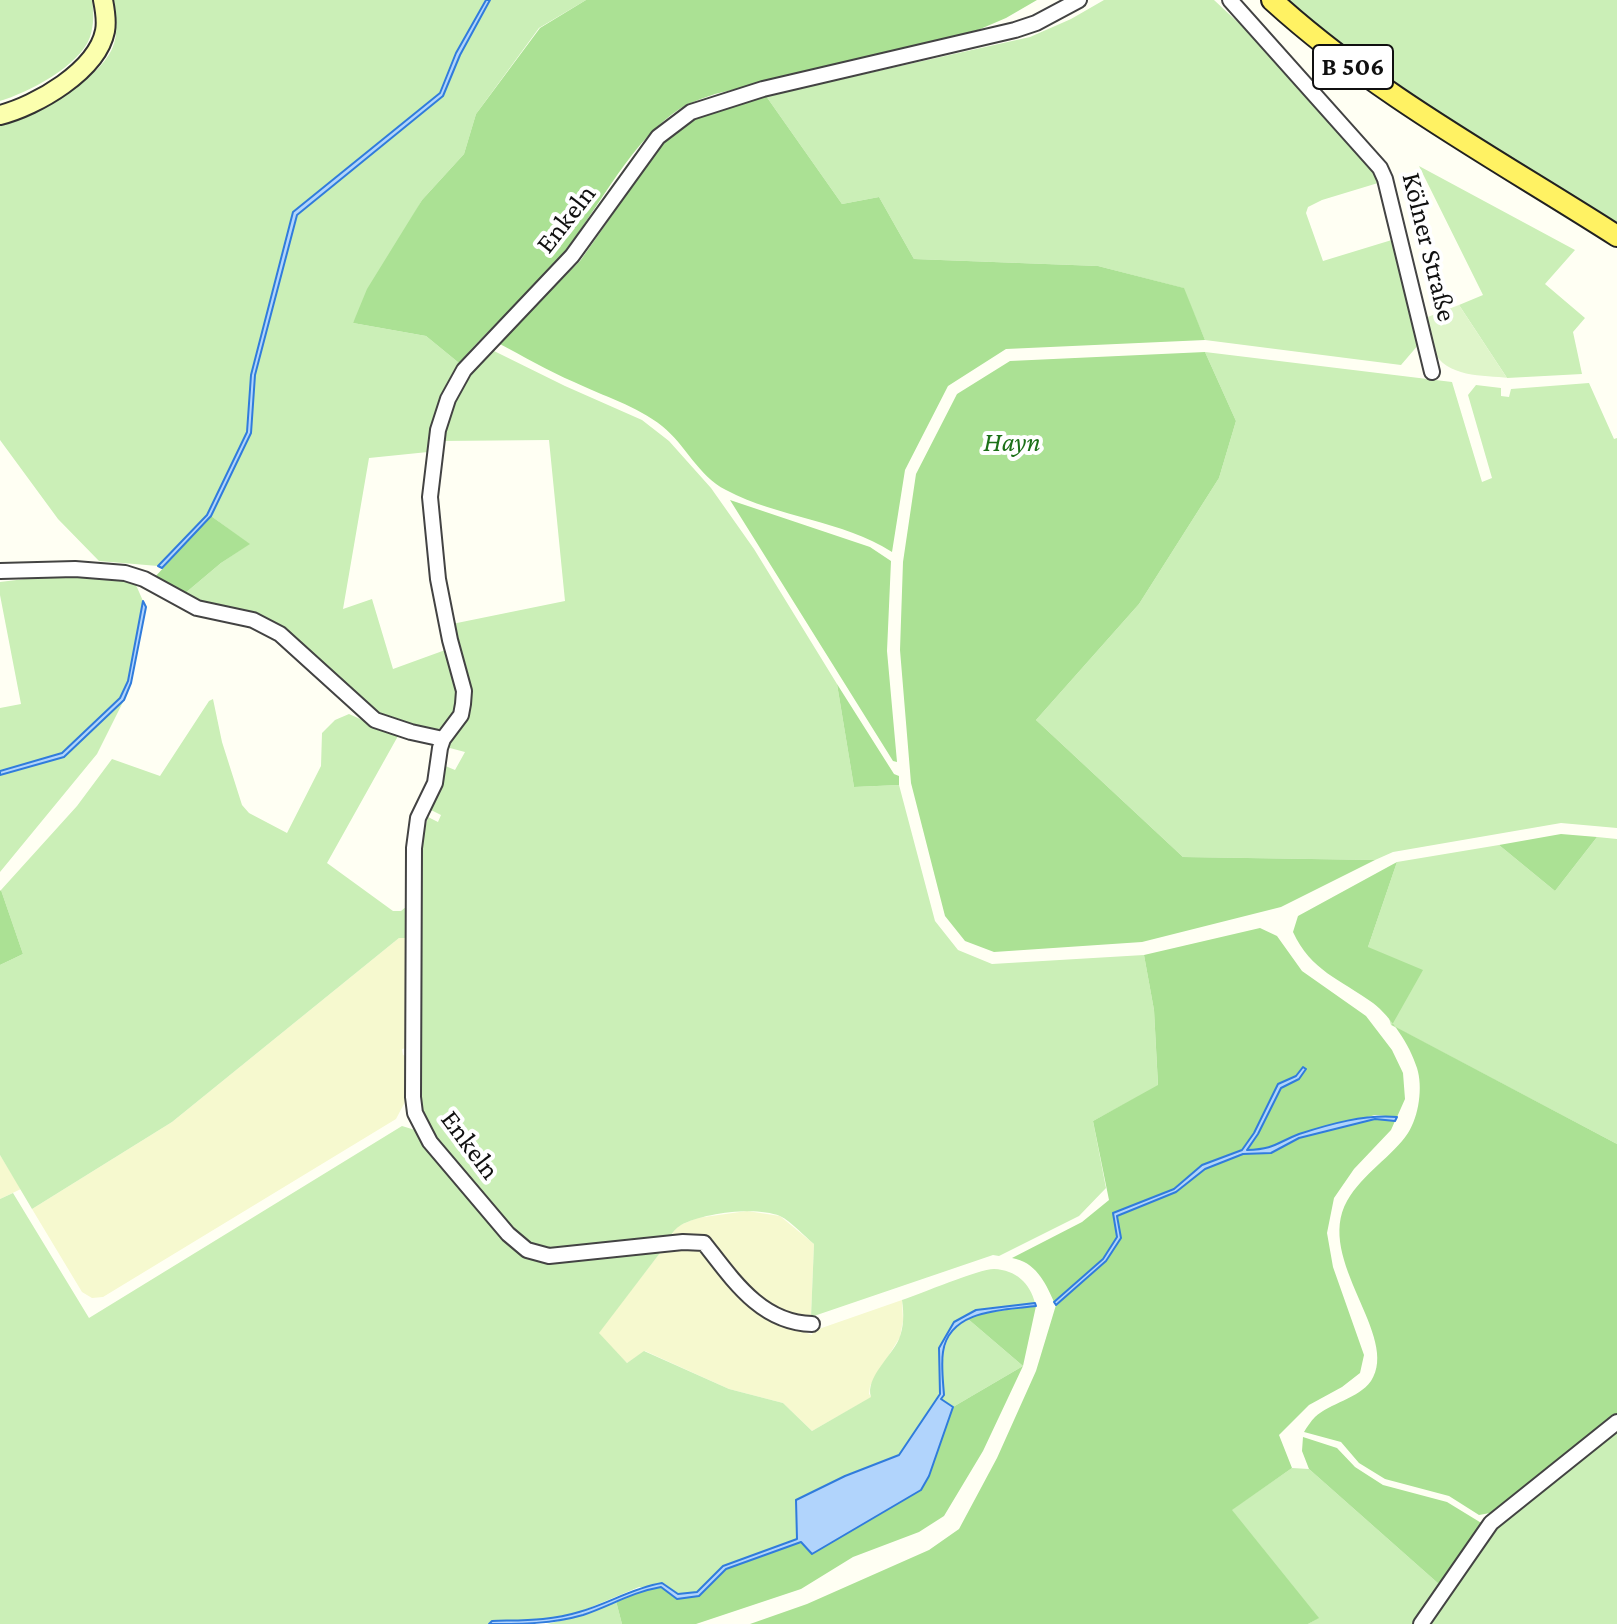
<!DOCTYPE html>
<meta charset="utf-8">
<style>
body{margin:0}
canvas{display:block;background:#fffff3}
</style>
<canvas width="1617" height="1624"></canvas>
<script>
const ctx = document.querySelector('canvas').getContext('2d');
ctx.lineJoin = 'round';
function fillPath(path, color) { ctx.fillStyle = color; ctx.fill(path, 'evenodd'); }
function trace(path, color, width, dash) { ctx.strokeStyle = color; ctx.lineWidth = width; ctx.lineCap = dash ? 'butt' : 'round'; ctx.setLineDash(dash || []); ctx.stroke(path); }
function write(font, color, halo, rows, align = 'center') {
  ctx.font = font + ' "Crimson Pro",serif'; ctx.lineWidth = 8; ctx.setLineDash([]); ctx.textBaseline = 'middle'; ctx.strokeStyle = halo; ctx.fillStyle = color; for (const [text, x, y, turn = 0] of rows) {
    ctx.save(); ctx.translate(x, y); ctx.rotate((+turn || 0) * Math.PI / 180); ctx.textAlign = isNaN(turn) ? turn : align; if (halo) ctx.strokeText(text, 0, 0); ctx.fillText(text, 0, 0); ctx.restore();
  }
}
const farmland = new Path2D(`
 M399,938H407L406,1048L402,1049L403,1055L406,1056V1100L396,1119L103,1297L92,1298L82,1292L32,1209L172,1122Z
 M0,1155L21,1189L0,1199Z
 M747,1211L780,1216L814,1244L811,1317L795,1320L770,1309L743,1285L706,1239L669,1238L678,1226L697,1218Z
 M701,1247L765,1316L812,1335L813,1331L902,1300L903,1321L900,1337L870,1386L869,1394L872,1397L812,1431L783,1403L729,1389L645,1351L627,1363L598,1333L663,1249Z`);
const green = new Path2D(`
 M0,0H92C94,12 94,25 90,37C80,66 27,93 0,101Z
 M114,0H486L456,53L440,93L293,212L251,375L247,432L207,515L158,566L99,561L58,519L0,440V125C34,118 97,81 112,49C119,34 116,16 114,0Z
 M490,0H586L539,28L476,114L464,154L422,200L353,323L426,336L459,363L428,452L369,458L343,609L372,599L393,669L448,649L458,684L456,713L445,727L430,731L410,727L372,711L285,629L183,595L221,563L249,544L211,516L251,433L255,375L297,215L443,96L460,55Z
 M1104,0H1214L1273,55L1380,178L1378,183L1322,200L1308,207L1306,213L1323,261L1395,239L1419,344L1401,365L1205,340L1183,288L1098,266L914,259L879,197L842,204L766,96L1030,37L1071,19Z
 M1289,0H1617V222C1505,153 1387,88 1289,0Z
 M1419,166L1575,250L1545,284L1585,318L1573,332L1582,374L1507,378L1459,305L1483,295Z
 M492,350L565,386L642,420L669,441L711,488L754,549L837,684L854,787L899,785L935,921L958,950L992,964L1144,955L1154,1010L1158,1086L1093,1121L1106,1188L1079,1216L999,1256L993,1255L811,1317L814,1244C804,1236 792,1222 780,1216C756,1206 703,1213 681,1225C676,1228 672,1233 669,1238L549,1249L530,1243L513,1229L435,1138L424,1117L420,1093V848L428,817L438,822L441,815L431,810L443,787V765L455,770L465,752L446,747C452,736 463,728 468,716C479,688 460,651 452,624L565,601L549,440L441,441C452,402 462,378 492,350Z
 M1205,352L1452,382L1482,482L1492,478L1468,395L1476,385L1501,388V396L1509,397L1511,389L1589,383L1614,439L1617,438V828L1561,823L1393,852L1375,860L1183,857L1036,720L1139,604L1219,478L1236,421Z
 M58,575L117,578L136,585L143,601L128,681L121,698L62,753L0,771V708L21,704L0,595V582Z
 M213,699L222,742L242,805L249,813L287,833L321,766L322,733L335,720L349,714L398,736L327,863L393,911H401L407,906V938H399L172,1122L32,1209L0,1155V965L23,954L1,890L77,806L112,759L160,776L209,701Z
 M124,700L97,754L0,872V775L64,757Z
 M1597,837L1617,839V1144L1391,1025L1368,947L1397,862L1499,845L1555,891Z
 M402,1126L415,1130L424,1145L503,1239L524,1256L548,1263L663,1249L599,1333L627,1363L644,1351L729,1389L783,1403L812,1431L871,1397C865,1378 891,1357 899,1339C904,1327 904,1314 902,1300C920,1294 979,1269 994,1269C1016,1270 1030,1283 1035,1303L976,1310L954,1322L939,1348L940,1393L899,1456L875,1465L797,1539L723,1566L697,1592L678,1594L639,1587L582,1611L547,1620L492,1621L489,1624H0V1199L13,1193L89,1318Z
 M968,1319L1023,1366L953,1407L941,1399L944,1395C943,1365 937,1336 968,1319Z
 M1617,1429V1624H1431L1501,1524Z
 M1292,1468L1309,1469L1440,1585L1414,1624H1308L1318,1618L1231,1510Z
 M616,1601L622,1624H547L583,1615Z`);
const forest = new Path2D(`
 M586,0H1037L1006,18L971,33L715,94C704,98 691,102 681,108C632,139 600,206 565,251C533,291 492,324 459,363L426,336L353,323L367,289L422,200L464,154L476,114L540,28Z
 M766,96L842,204L879,197L914,259L1098,266L1184,288L1205,340L1006,349L948,386L905,470L892,552C842,520 779,518 726,490C698,476 686,445 662,426C637,406 603,396 574,382C548,371 523,356 498,343L580,261L663,143L699,117Z
 M1205,352L1236,421L1219,478L1139,604L1036,720L1183,857L1375,860L1281,907L1142,942L994,952L965,941L945,916L911,783L900,650L903,562L916,474L957,394L1010,361Z
 M730,500L870,547L891,561L887,651L897,762L893,761Z
 M211,516L250,544L221,563L183,595L154,578Z
 M837,684L894,774L899,776V785L854,787Z
 M1561,834L1597,837L1555,891L1499,845Z
 M1397,862L1368,947L1423,970L1392,1025L1617,1144V1413L1490,1513L1479,1515L1449,1496L1385,1479L1359,1463L1341,1442L1304,1432C1307,1427 1311,1421 1315,1417C1330,1403 1358,1399 1371,1381C1401,1336 1314,1260 1347,1201C1363,1173 1392,1157 1408,1133C1419,1116 1423,1087 1417,1068C1410,1045 1391,1017 1373,1003C1340,979 1311,971 1293,932L1298,916Z
 M1,890L23,954L0,965V891Z
 M1260,928L1277,936L1302,971L1366,1016L1392,1050L1403,1073L1405,1099L1397,1117L1375,1115L1298,1135L1270,1149L1246,1150L1258,1134L1281,1087L1299,1079L1296,1076L1278,1085L1254,1133L1242,1150L1203,1165L1174,1189L1113,1213L1117,1237L1103,1259L1054,1302C1045,1281 1035,1262 1012,1258L1082,1222L1109,1200L1093,1121L1158,1085L1154,1010L1144,955Z
 M1375,1119L1395,1121L1391,1130L1354,1169L1334,1198L1327,1233L1333,1267L1364,1355L1360,1373L1342,1387L1309,1405L1279,1435L1292,1468L1232,1510L1319,1618L1308,1624H750L807,1604L929,1550L959,1529L997,1458L1036,1371L1056,1305L1106,1261L1121,1238L1117,1216L1176,1192L1205,1169L1243,1154L1271,1153L1299,1138Z
 M1036,1306L1023,1366L983,1451L944,1516L919,1532L853,1557L801,1589L696,1624H622L616,1601L640,1591L661,1587L677,1599L699,1596L726,1569L801,1542L812,1554L929,1476L953,1407L1023,1366L968,1319L977,1314Z
 M1303,1437L1337,1448L1355,1467L1383,1485L1447,1502L1483,1524L1440,1585L1309,1469L1302,1451Z`);
const pitch = new Path2D(`
 M1459,305L1507,378H1509C1483,375 1446,378 1433,350C1429,341 1428,328 1425,318Z`);
const water = new Path2D(`
 M486,0H490L460,55L443,96L297,215L255,375L251,433L211,516L162,568L158,566L207,515L247,432L251,375L293,212L440,93L456,53Z
 M143,601L146,607L131,683L124,700L64,757L0,775V771L62,753L120,698L128,681Z
 M1303,1067L1306,1069L1299,1079L1281,1088L1258,1134L1247,1150C1275,1149 1276,1143 1299,1134C1330,1124 1365,1114 1397,1117L1395,1121L1375,1119L1299,1138L1271,1153L1243,1154L1205,1169L1176,1192L1117,1216L1121,1238L1106,1261L1056,1305L1054,1302L1103,1259L1117,1237L1113,1213L1174,1189L1202,1165L1242,1150L1254,1133L1278,1084L1296,1076Z
 M1035,1303L1036,1306C1004,1310 949,1309 943,1352C941,1365 943,1381 944,1395L941,1399L953,1407L929,1476L921,1490L812,1554L801,1542L726,1569L699,1596L677,1599L661,1587C632,1592 610,1606 583,1615C552,1624 521,1624 489,1624L492,1621C522,1620 550,1621 579,1612C608,1604 632,1588 662,1583L678,1594L697,1592L723,1566L797,1539L796,1500L845,1476L899,1455L940,1394L939,1348L954,1322L976,1310Z`);
const street = new Path2D(`
 M1230,0L1380,168L1385,179L1432,372
 M0,571L75,569L125,573L144,579L197,608L253,620L280,634L375,720L411,732L443,739
 M812,1324C761,1323 733,1280 704,1243L683,1242L549,1256L527,1250L508,1234L430,1142L415,1113L413,1097L414,848L418,818L435,783L440,748L443,739L461,715L463,704L464,691L450,640L438,579L430,497L438,430L448,399L464,370L572,256L658,137L691,112L763,89L1015,30L1036,23L1079,0
 M1421,1624L1491,1523L1617,1422`);
const secondary = new Path2D(`
 M0,115C36,106 97,71 105,31C107,21 105,10 103,0`);
const primary = new Path2D(`
 M1272,0C1375,94 1500,161 1617,236`);
const shields = [
 [1353,67,80]
];
const shieldNames = [
 ["B 506",1353,67]
];
const streetNames = [
 ["Enkeln",566,219,-52],
 ["Kölner Straße",1429,247,76],
 ["Enkeln",470,1145,53]
];
const parkNames = [
 ["Hayn",1012,442]
];
fillPath(farmland, '#f6f9cf');
fillPath(green, '#cbefb7');
fillPath(forest, '#abe194');
fillPath(pitch, '#dff5ca');
fillPath(water, '#b1d4fc');
trace(water, '#307cdc', 2);
trace(street, '#434343', 18);
trace(secondary, '#323232', 22);
trace(primary, '#212121', 24);
trace(street, '#fff', 14);
trace(secondary, '#fbffae', 18);
trace(primary, '#fff263', 20);
for (const [x, y, w] of shields) { const box = new Path2D(); box.roundRect(x - w / 2, y - 22, w, 44, 6); ctx.fillStyle = '#fff'; ctx.fill(box); trace(box, '#101010', 2); }
write('bold 26px', '#101010', null, shieldNames);
write('28px', '#101010', '#fff', streetNames);
write('italic 28px', '#1c7018', '#fff', parkNames);
</script>
